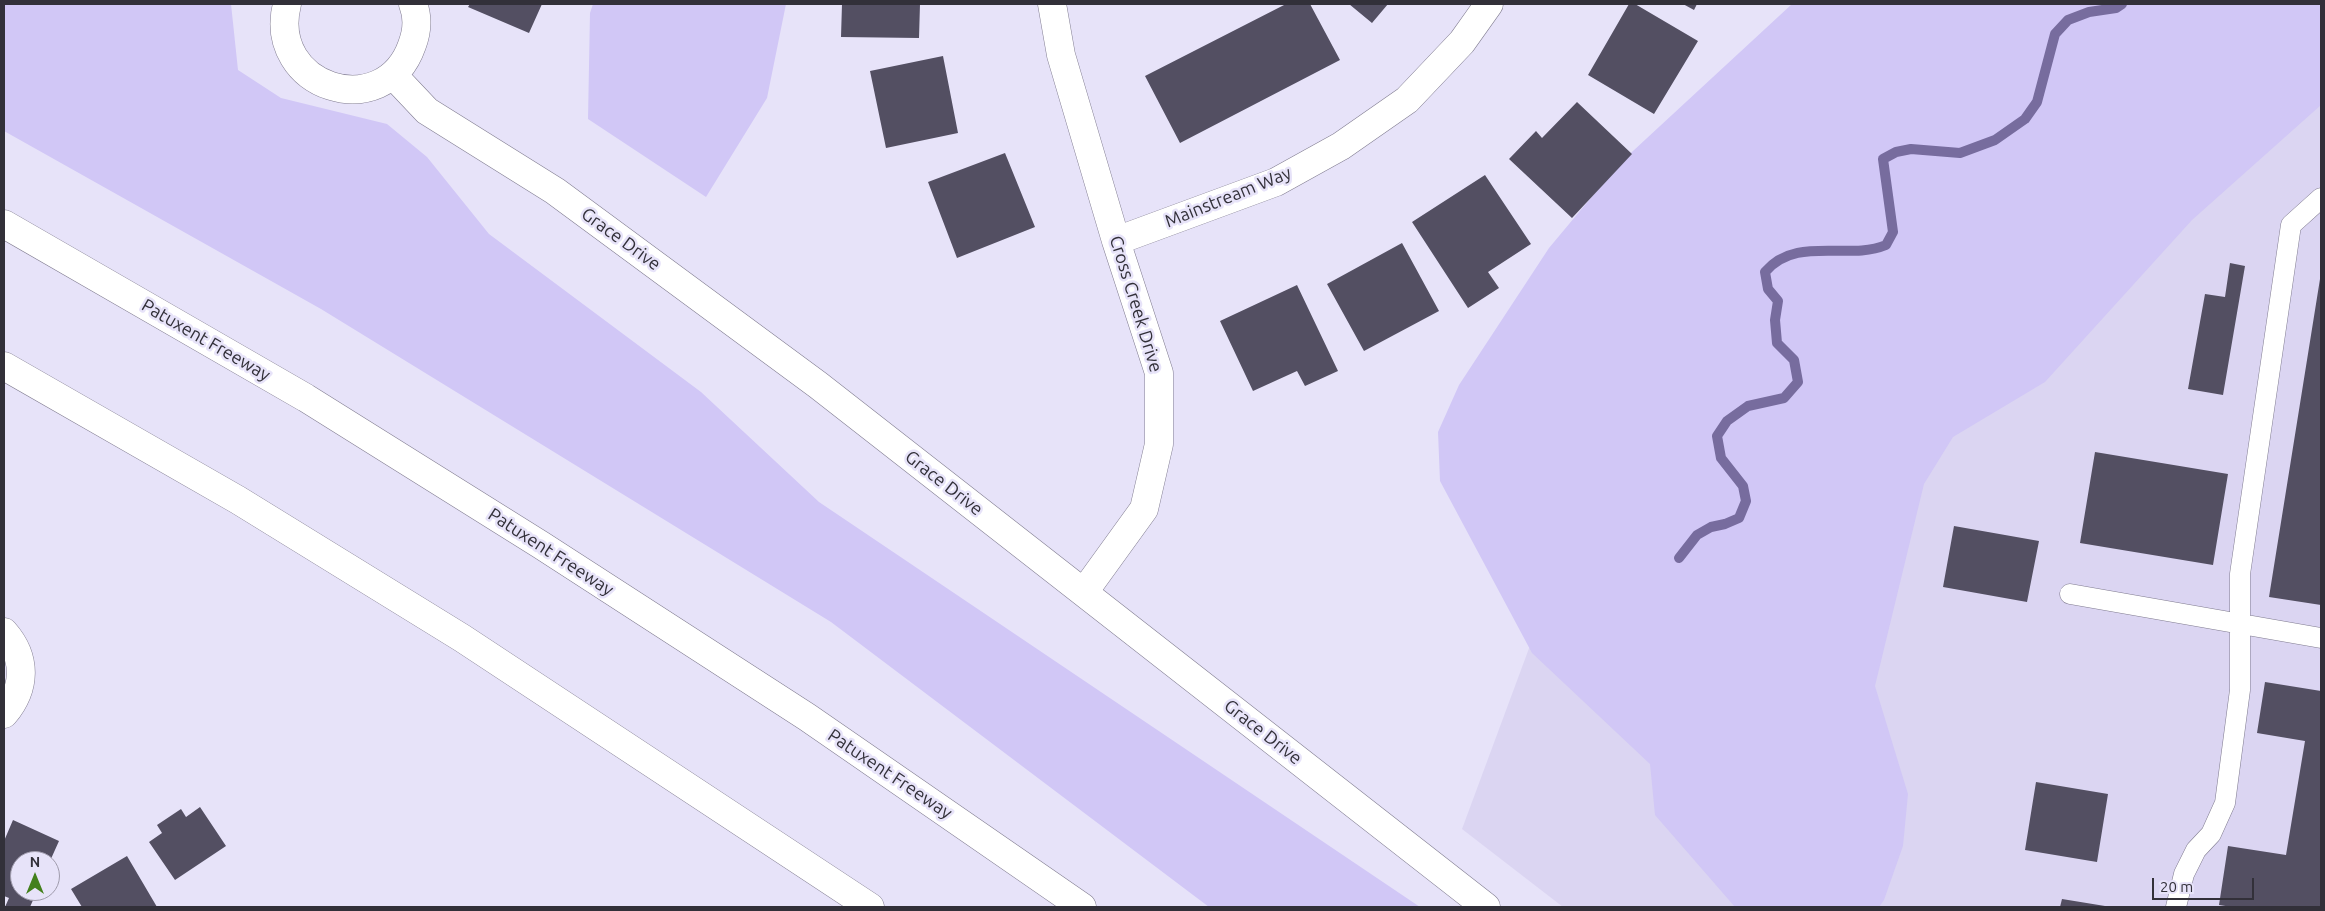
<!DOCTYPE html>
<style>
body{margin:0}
#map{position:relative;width:2325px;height:911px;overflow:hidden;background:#e7e3f9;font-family:Ubuntu,sans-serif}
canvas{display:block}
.frame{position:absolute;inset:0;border:5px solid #323039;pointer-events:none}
.north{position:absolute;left:10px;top:851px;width:50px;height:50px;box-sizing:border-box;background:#e7e3f9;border:1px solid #9f9bac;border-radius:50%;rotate:0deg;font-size:14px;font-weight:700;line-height:20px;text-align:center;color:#323039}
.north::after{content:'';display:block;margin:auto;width:18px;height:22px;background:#43801c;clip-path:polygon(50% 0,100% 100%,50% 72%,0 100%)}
.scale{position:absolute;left:2152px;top:878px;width:102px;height:22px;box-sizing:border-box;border:2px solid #323039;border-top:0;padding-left:6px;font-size:15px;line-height:18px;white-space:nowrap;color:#323039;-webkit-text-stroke:4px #e7e3f9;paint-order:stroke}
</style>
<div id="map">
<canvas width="2325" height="911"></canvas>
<div class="frame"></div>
<div class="north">N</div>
<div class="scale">20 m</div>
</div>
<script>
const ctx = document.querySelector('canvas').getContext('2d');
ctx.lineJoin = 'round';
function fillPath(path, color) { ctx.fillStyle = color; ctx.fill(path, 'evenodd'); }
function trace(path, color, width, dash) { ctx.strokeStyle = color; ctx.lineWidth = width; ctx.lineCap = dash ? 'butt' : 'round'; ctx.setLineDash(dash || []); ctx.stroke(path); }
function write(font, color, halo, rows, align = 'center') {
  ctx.font = font + ' Ubuntu,sans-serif'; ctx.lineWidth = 5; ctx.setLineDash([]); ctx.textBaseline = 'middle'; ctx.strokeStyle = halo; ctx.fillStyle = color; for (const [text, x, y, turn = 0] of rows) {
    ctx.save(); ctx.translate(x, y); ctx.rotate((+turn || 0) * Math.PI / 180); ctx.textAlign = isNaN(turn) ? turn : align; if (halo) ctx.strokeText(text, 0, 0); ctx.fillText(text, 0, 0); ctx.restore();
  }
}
const built = new Path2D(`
 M2321,4V907H1563L1462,829L1640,349Z`);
const green = new Path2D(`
 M4,4H231L238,70L281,98L387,124L427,157L489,234L701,392L819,502L1420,907H1209L831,622L321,309L4,131Z
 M593,4H786L767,98L706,197L588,119L590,13Z
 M1792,4H2321V105L2192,220L2045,382L1953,437L1924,484L1875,686L1908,794L1903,846L1884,900L1879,907H1735L1655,815L1650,764L1532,653L1440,481L1438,432L1459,385L1549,248L1620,163Z`);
const stream = new Path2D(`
 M1679,558L1697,535L1711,527L1725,524L1739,518L1746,501L1743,486L1721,458L1717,436L1727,421L1748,406L1784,398L1798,382L1794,360L1777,343L1775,320L1778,301L1768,289L1765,272C1796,235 1848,261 1886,245L1893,232L1883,159L1896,152L1911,149L1960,153L1995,140L2025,119L2037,102L2055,34L2068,20L2089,12L2116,8L2122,4`);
const building = new Path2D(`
 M470,4H542L529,33L468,7Z
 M842,4H920L919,38L841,37Z
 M1286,4H1310L1340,60L1180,143L1145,76Z
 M1349,4H1388L1372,23Z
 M1629,4H1635L1698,41L1654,114L1588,75Z
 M1683,4H1697L1694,10Z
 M943,56L958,133L886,148L870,71Z
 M1577,102L1632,154L1572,218L1509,159L1536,131L1542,138Z
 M1005,153L1035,227L957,258L928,182Z
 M1485,175L1531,244L1488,272L1499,288L1468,308L1412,222Z
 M1402,243L1439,311L1364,351L1327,284Z
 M2230,263L2245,266L2223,395L2188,389L2205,294L2225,297Z
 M2320,279H2321V605L2269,597Z
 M1297,285L1338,371L1305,386L1297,371L1253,391L1220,321Z
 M2095,452L2228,474L2213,565L2080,543Z
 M1954,526L2039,541L2027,602L1943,587Z
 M2265,682L2321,691V907H2232L2219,905L2228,846L2286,855L2305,741L2257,733Z
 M2036,782L2108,794L2097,862L2025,850Z
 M200,807L226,846L175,880L149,842L162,833L157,825L181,809L186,817Z
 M13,820L59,841L50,861H20V891H37L30,907H5L9,898L4,896V841Z
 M127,856L157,907H82L71,889Z
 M2062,899L2105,906V907H2060Z`);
const lane = new Path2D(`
 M2070,594L2321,638
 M2176,907L2184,874L2196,850L2211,834L2225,803L2240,690V574L2291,225L2321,198`);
const street = new Path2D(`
 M1052,4L1061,55L1116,241L1159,373V444L1144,509L1084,592
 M1116,241L1276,182L1341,146L1407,100L1462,42L1489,4
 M4,632C27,658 26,688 4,714`);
const secondary = new Path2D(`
 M287,4C266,88 384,125 412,45C417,32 418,17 413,4
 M393,75L427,111L555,191L818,385L1486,907`);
const highway = new Path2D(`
 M4,224L306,398L541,545L807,717L1082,907
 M4,366L238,500L462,638L870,907`);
const streetNames = [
 ["Mainstream Way",1228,197,-22],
 ["Grace Drive",621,239,36],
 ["Cross Creek Drive",1136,304,73],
 ["Patuxent Freeway",206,340,30],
 ["Grace Drive",944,483,38],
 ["Patuxent Freeway",551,552,33],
 ["Grace Drive",1263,732,38],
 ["Patuxent Freeway",890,774,34]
];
fillPath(built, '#dbd5f2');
fillPath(green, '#d1c7f6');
trace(stream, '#776c9e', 10);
fillPath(building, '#534f62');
trace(lane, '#807c90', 21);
trace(street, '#807c90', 29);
trace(secondary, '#807c90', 29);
trace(highway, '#807c90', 29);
trace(lane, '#fff', 20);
trace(street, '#fff', 28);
trace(secondary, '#fff', 28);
trace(highway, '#fff', 28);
write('18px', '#323039', '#e7e3f9', streetNames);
</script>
